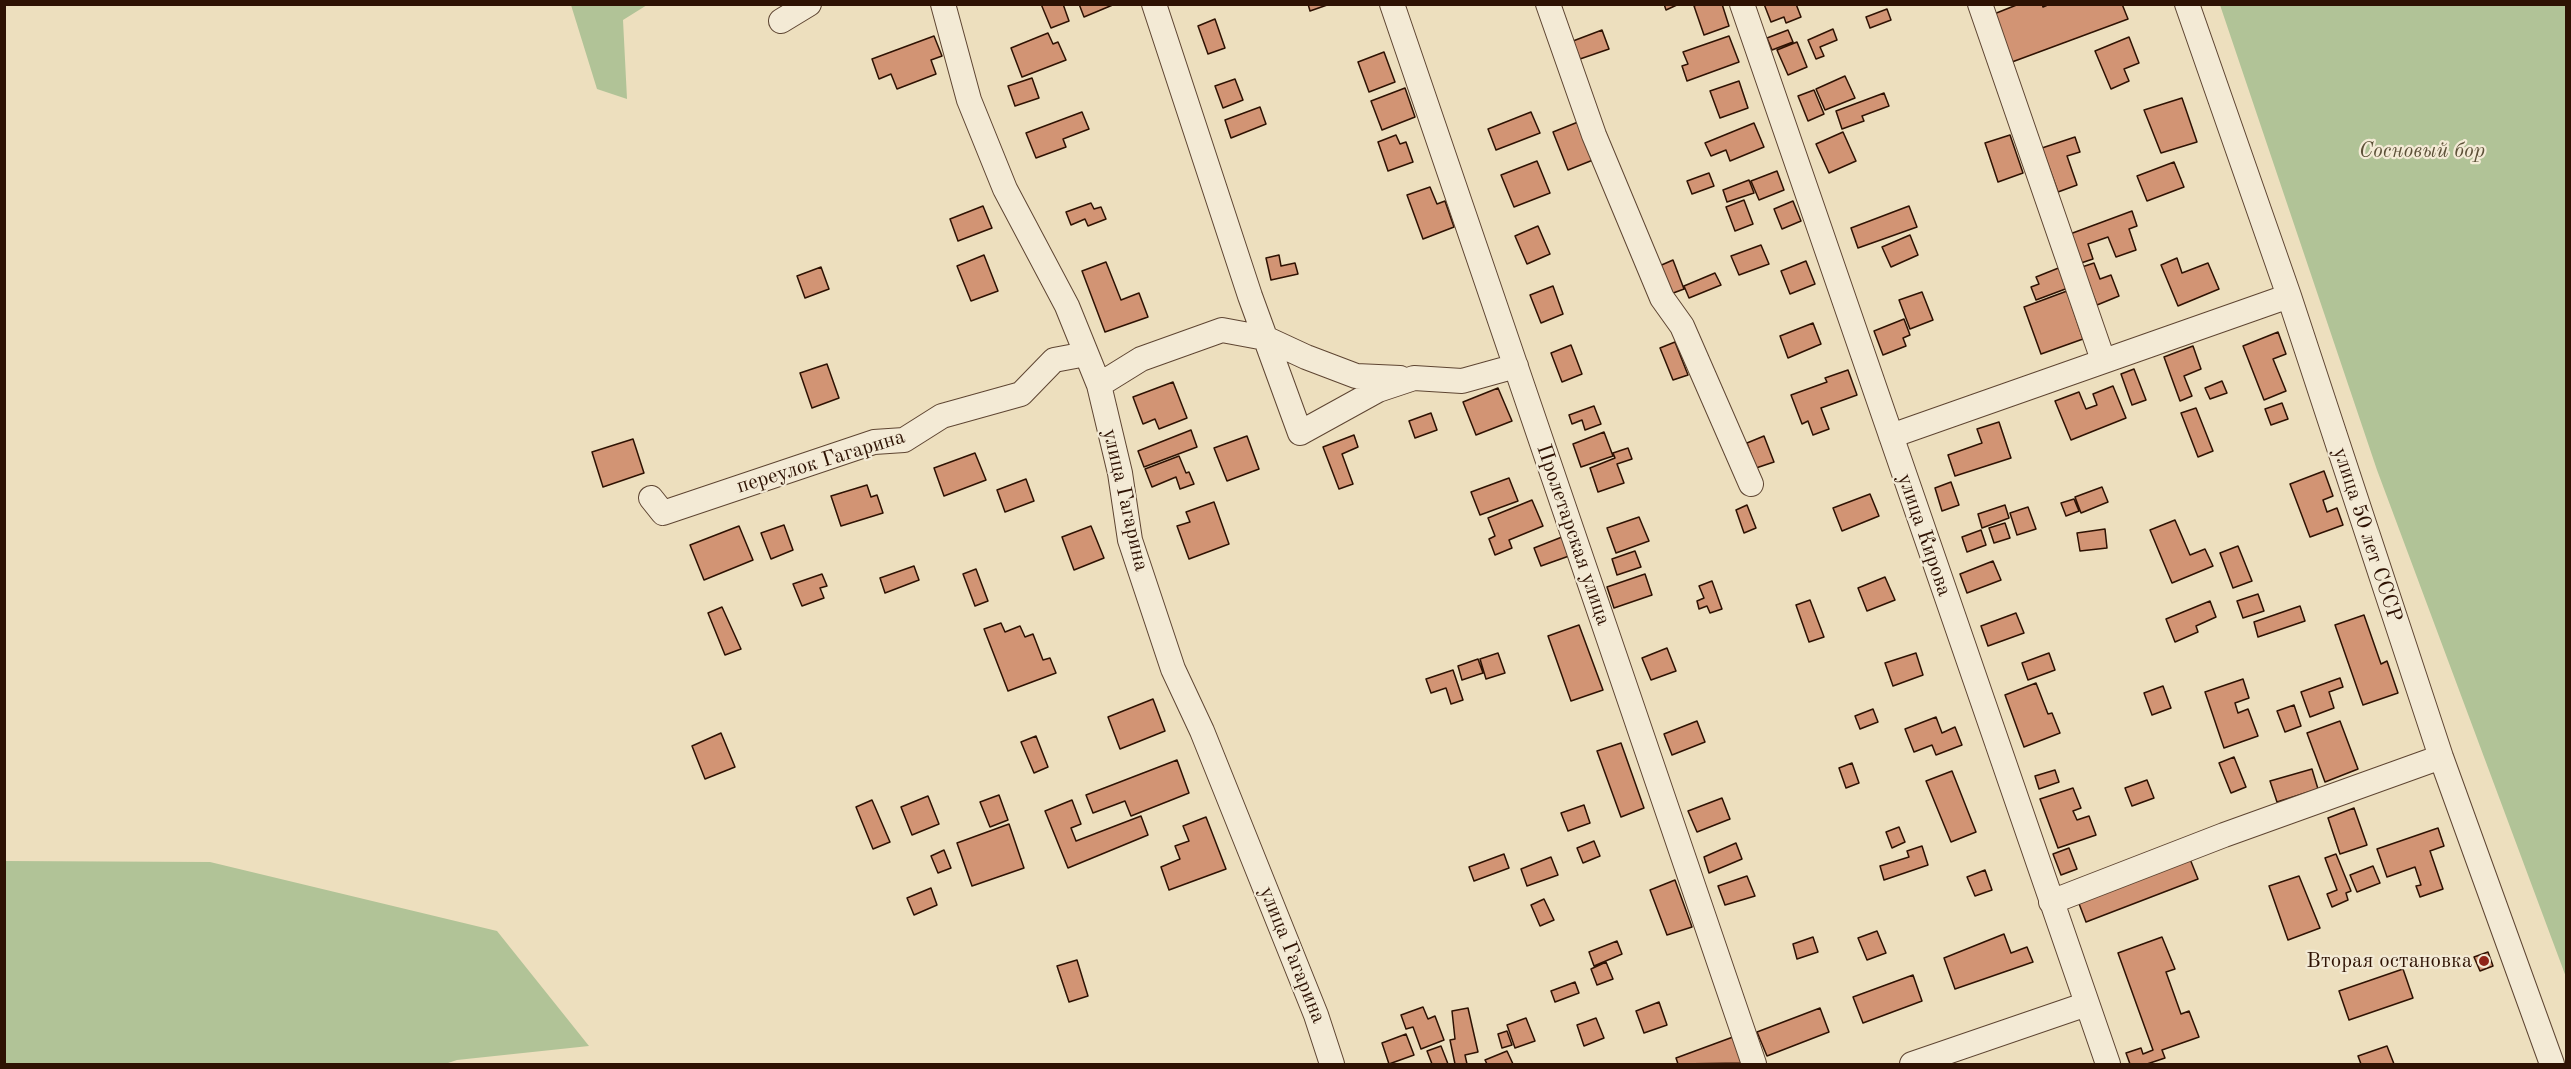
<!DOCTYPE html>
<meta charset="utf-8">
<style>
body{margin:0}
#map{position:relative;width:2571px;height:1069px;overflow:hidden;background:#eddfbe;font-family:"Old Standard TT",serif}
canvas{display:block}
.frame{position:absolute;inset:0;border:6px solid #2e1203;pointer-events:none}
</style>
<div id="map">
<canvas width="2571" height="1069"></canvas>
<div class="frame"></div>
</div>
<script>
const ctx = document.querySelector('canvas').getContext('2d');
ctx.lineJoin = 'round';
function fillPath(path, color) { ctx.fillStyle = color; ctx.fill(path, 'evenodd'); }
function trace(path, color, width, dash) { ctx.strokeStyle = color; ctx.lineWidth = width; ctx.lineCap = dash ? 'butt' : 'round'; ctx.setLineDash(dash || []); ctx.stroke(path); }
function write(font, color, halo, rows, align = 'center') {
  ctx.font = font + ' "Old Standard TT",serif'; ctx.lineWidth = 4.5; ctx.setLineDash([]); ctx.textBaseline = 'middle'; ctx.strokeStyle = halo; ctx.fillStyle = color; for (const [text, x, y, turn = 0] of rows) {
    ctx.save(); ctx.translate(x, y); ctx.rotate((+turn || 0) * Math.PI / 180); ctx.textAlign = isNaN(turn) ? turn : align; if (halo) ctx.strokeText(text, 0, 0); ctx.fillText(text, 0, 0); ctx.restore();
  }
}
const green = new Path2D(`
 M571,5H647L623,20L627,99L597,89Z
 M2220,5H2566V977L2377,470Z
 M5,861L210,862L497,931L589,1046L457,1060L445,1064H5Z`);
const building = new Path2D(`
 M1041,4H1063L1069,21L1051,28Z
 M1079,4H1115L1084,17Z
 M1308,4H1330L1310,11Z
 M1664,4H1679L1666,10Z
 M1699,4H1722L1729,26L1704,35L1694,6Z
 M1764,4H1796L1801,17L1786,23L1784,17L1771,22Z
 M2019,4H2042L2043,7L2050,4H2122L2128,19L2012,62L1994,14Z
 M1887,9L1891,20L1870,28L1866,17Z
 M1215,19L1225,48L1208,54L1198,26Z
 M1833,29L1837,40L1820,47L1824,56L1816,59L1808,40Z
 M1602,30L1609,49L1580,59L1573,41Z
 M1788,30L1793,42L1772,50L1767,38Z
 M1048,33L1053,44L1058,42L1066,60L1022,77L1011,48Z
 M934,36L942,56L931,60L936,74L897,89L891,74L879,79L872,59Z
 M1729,36L1739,62L1687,81L1682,66L1688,64L1683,52Z
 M2129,37L2139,63L2124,69L2129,81L2111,89L2095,51Z
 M1797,42L1807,67L1788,75L1777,50Z
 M1384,52L1395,82L1369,92L1358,62Z
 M1845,76L1855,98L1825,110L1816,89Z
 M1032,78L1039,98L1015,106L1008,86Z
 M1235,79L1243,100L1223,108L1215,86Z
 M1739,81L1748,108L1720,118L1710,91Z
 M1405,88L1415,117L1382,130L1371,101Z
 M1814,90L1824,114L1808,121L1798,96Z
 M1884,93L1889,106L1862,116L1864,121L1842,129L1836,111Z
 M2182,98L2197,142L2161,153L2144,110Z
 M1260,107L1266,124L1231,138L1225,120Z
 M1082,112L1089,129L1063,139L1066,147L1036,158L1026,133Z
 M1531,112L1540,133L1496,150L1488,129Z
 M1583,120L1598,158L1568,170L1553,132Z
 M1754,123L1764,147L1730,161L1726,150L1711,156L1705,143Z
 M1843,132L1856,161L1829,173L1816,144Z
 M1396,135L1400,144L1406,142L1413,162L1388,171L1378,142Z
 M2010,135L2023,173L1998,182L1985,143Z
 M2075,137L2080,152L2067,156L2077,185L2058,192L2042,148Z
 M1537,161L1550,193L1514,207L1501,175Z
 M2174,162L2184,187L2147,201L2137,176Z
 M1777,171L1784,190L1759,200L1751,181Z
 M1709,173L1714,186L1692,194L1687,181Z
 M1749,180L1754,193L1727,202L1723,190Z
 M1430,187L1437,204L1445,201L1454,227L1423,239L1407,195Z
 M1744,200L1753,224L1735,231L1726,207Z
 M1793,201L1801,221L1782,229L1774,209Z
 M1091,203L1094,209L1101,207L1106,219L1088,226L1085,219L1071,225L1066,212Z
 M983,206L992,228L958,241L950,219Z
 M1909,206L1917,227L1858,248L1851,228Z
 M2132,211L2137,226L2129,229L2136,250L2116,257L2108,237L2088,244L2093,259L2081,263L2070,234Z
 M1538,226L1550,254L1527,264L1515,236Z
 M1910,235L1918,255L1891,267L1882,247Z
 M1761,245L1769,264L1739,275L1731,256Z
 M984,255L998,291L971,301L957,266Z
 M1279,255L1281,266L1295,263L1298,274L1271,280L1266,258Z
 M2177,258L2182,273L2208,263L2219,289L2178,306L2161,265Z
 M1673,260L1684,289L1668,295L1657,267Z
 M1806,261L1815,284L1790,294L1781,271Z
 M1106,262L1121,300L1139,293L1148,317L1105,332L1082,271Z
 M2094,263L2100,279L2111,275L2119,296L2097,305L2082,267Z
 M821,267L829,289L805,298L797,276Z
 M2061,267L2068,288L2036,300L2031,287L2039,284L2036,277Z
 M1715,273L1721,285L1689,298L1684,286Z
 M1553,286L1563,314L1541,323L1530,295Z
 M2067,291L2083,339L2041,354L2024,307Z
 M1922,292L1933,320L1910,329L1899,300Z
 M1904,319L1910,335L1903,338L1906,346L1883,355L1874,331Z
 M1813,323L1821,344L1788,358L1780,336Z
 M2278,332L2286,354L2273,359L2286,391L2264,400L2243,346Z
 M1675,342L1688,375L1673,380L1660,348Z
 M1571,345L1582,374L1562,382L1551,353Z
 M2193,346L2201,369L2184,376L2192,396L2180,401L2164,357Z
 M827,364L839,398L812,408L800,373Z
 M2134,369L2146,400L2132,405L2121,374Z
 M1848,370L1857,395L1821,408L1829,429L1813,435L1808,421L1802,424L1791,395L1827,382L1825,378Z
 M2222,381L2227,393L2210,399L2205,388Z
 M1173,382L1187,418L1159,429L1155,419L1143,424L1133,397Z
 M2113,386L2126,418L2071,440L2055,401L2079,392L2086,409L2097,405L2093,394Z
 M1498,388L1512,421L1476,435L1463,402Z
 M2282,403L2288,419L2271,425L2265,409Z
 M1594,406L1601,424L1585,430L1582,420L1572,424L1569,415Z
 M2196,408L2213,451L2198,457L2181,413Z
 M1431,413L1437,430L1415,438L1409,421Z
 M1999,422L2011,458L1955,476L1948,455L1982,443L1977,429Z
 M1191,430L1197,447L1144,467L1138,451Z
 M1604,432L1613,456L1581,467L1573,444Z
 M1354,435L1358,447L1342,454L1353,484L1339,489L1323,447Z
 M1247,436L1259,469L1227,481L1214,448Z
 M1764,436L1774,462L1756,468L1747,443Z
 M633,439L644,473L603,487L592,452Z
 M1628,448L1632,459L1617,464L1624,483L1598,492L1590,468L1615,458L1613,453Z
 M975,453L986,480L944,496L934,468Z
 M1179,456L1186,473L1189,472L1194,484L1180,489L1176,477L1152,487L1145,469Z
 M2324,471L2333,496L2323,500L2327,512L2337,508L2343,525L2310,537L2290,484Z
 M1509,478L1518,501L1480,515L1471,492Z
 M1026,479L1034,501L1005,512L997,490Z
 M1951,482L1959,505L1942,511L1935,488Z
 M867,485L871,497L877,495L883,513L841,526L831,496Z
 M2102,487L2108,502L2081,513L2075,497Z
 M1870,494L1879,516L1842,531L1833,508Z
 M2074,499L2079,511L2066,516L2061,503Z
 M1532,500L1543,526L1509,540L1512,548L1495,555L1489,539L1495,536L1488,518Z
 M1214,502L1229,544L1189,559L1177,526L1190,522L1186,512Z
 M1747,505L1756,528L1744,533L1736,510Z
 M2005,505L2009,518L1982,528L1978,514Z
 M2028,507L2036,529L2017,535L2010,513Z
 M1639,517L1649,541L1616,553L1607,528Z
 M2175,520L2190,555L2205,549L2213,566L2172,583L2150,530Z
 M2005,523L2010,538L1994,543L1989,528Z
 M784,525L793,550L771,559L761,533Z
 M739,526L753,560L704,580L690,545Z
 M1091,526L1104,558L1074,570L1062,537Z
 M2105,529L2107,548L2080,551L2077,533Z
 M1981,530L1986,545L1967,552L1962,537Z
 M1562,537L1569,556L1541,566L1534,548Z
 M2238,546L2252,581L2233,588L2220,553Z
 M1635,551L1641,567L1617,575L1612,559Z
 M1993,561L2001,580L1967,593L1960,574Z
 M914,566L919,580L885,593L880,578Z
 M976,569L988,601L975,606L963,574Z
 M822,574L827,586L820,588L824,598L802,606L793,584Z
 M1645,574L1652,595L1614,608L1607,587Z
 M1885,577L1895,600L1867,611L1858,588Z
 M1712,581L1722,609L1710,613L1707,606L1699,609L1697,601L1704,598L1699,586Z
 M2258,594L2264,611L2243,618L2237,601Z
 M1810,600L1824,637L1809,642L1796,605Z
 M2210,601L2216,617L2196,626L2198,632L2175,642L2166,619Z
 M2300,606L2305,621L2258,637L2254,622Z
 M722,607L741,649L725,655L708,613Z
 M2016,613L2024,633L1988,646L1981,626Z
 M2364,615L2381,664L2387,661L2398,693L2363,705L2335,625Z
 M1001,623L1005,632L1020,626L1025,637L1033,634L1043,660L1050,658L1056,673L1008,691L984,629Z
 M1579,625L1603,690L1571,701L1548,636Z
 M1667,648L1676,671L1651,680L1642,658Z
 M1498,653L1505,673L1486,679L1480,659Z
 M1916,653L1923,675L1893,686L1885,663Z
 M2049,653L2055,670L2028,680L2022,663Z
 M1478,659L1483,673L1462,680L1458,666Z
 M1453,670L1463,700L1451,704L1446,688L1431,693L1426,679Z
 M2340,678L2343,687L2329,692L2334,708L2310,717L2301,692Z
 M2243,679L2249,698L2235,703L2238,713L2248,709L2258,736L2224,748L2205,692Z
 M2036,683L2048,714L2052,713L2060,733L2024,747L2005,695Z
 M2163,686L2171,708L2152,715L2144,693Z
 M1153,699L1165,731L1120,749L1108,717Z
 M2294,705L2301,726L2285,732L2277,711Z
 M1873,709L1878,722L1860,729L1855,716Z
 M1936,717L1942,733L1955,727L1962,745L1936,755L1932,745L1914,752L1905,729Z
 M1697,721L1705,742L1672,755L1664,734Z
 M2340,721L2358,769L2325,782L2307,733Z
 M721,733L735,767L705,779L692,746Z
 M1036,736L1048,767L1034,773L1021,742Z
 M1621,743L1644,808L1621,817L1597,751Z
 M2234,757L2246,787L2231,793L2219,763Z
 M1177,760L1189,793L1131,816L1125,801L1093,813L1086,795Z
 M1852,763L1859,783L1846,788L1839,768Z
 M2312,769L2318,789L2277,802L2270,781Z
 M2055,770L2059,782L2039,789L2035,776Z
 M1952,771L1976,832L1951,842L1926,781Z
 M2147,780L2154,798L2132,806L2125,788Z
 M2073,788L2081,808L2073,811L2077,820L2089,816L2096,835L2058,848L2040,799Z
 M999,795L1008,820L990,827L980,802Z
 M928,796L939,824L912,835L901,807Z
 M1722,798L1730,819L1697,832L1688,811Z
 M872,800L890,842L873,849L856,807Z
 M1072,800L1081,824L1071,828L1076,841L1141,816L1148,835L1068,868L1045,811Z
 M1584,805L1590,823L1568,831L1561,813Z
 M2354,808L2367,845L2340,854L2328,818Z
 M1206,817L1226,869L1169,890L1161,867L1180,859L1175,846L1189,841L1183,826Z
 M1009,824L1024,868L972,886L957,843Z
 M1899,827L1905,842L1892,848L1886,832Z
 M2438,828L2444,846L2430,851L2443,889L2420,897L2416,886L2421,885L2415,867L2387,877L2377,849Z
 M1594,841L1600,856L1583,863L1577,848Z
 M1736,843L1742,859L1709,873L1704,857Z
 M1922,846L1928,865L1884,880L1880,866L1909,857L1907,851Z
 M2069,848L2077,869L2061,875L2053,854Z
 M944,850L951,868L938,873L931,856Z
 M1504,854L1509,868L1474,881L1469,867Z
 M2336,854L2351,891L2346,893L2348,900L2332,907L2327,894L2337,890L2325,858Z
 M1551,857L1558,875L1527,886L1521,869Z
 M2190,859L2198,879L2086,922L2078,901Z
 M2373,866L2380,883L2357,892L2350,875Z
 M1985,870L1992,890L1975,896L1967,877Z
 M1747,876L1755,896L1725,905L1718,886Z
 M2299,876L2320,928L2288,940L2269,886Z
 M1675,880L1692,927L1667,935L1650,890Z
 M931,888L937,905L914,915L907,898Z
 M1544,899L1554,920L1540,926L1531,905Z
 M1877,931L1886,953L1867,960L1858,938Z
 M2004,934L2011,953L2027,947L2033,962L1955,989L1944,958Z
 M1813,937L1818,952L1797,959L1793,944Z
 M2162,937L2175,969L2166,972L2181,1014L2189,1011L2199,1037L2162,1050L2165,1058L2147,1064H2130L2126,1053L2141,1048L2143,1054L2153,1050L2118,953Z
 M1617,941L1622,954L1594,966L1589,952Z
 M2488,952L2493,966L2480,971L2474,957Z
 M1077,960L1088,996L1069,1002L1057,966Z
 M1606,962L1613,979L1597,985L1591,969Z
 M2403,969L2413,998L2349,1020L2339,991Z
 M1913,975L1922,1001L1863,1023L1853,997Z
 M1575,982L1579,993L1555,1002L1551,991Z
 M1659,1002L1667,1025L1644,1033L1636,1011Z
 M1423,1007L1428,1019L1435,1016L1444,1040L1421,1049L1413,1027L1406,1029L1401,1015Z
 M1468,1008L1478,1052L1465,1055L1467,1064H1455L1450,1040L1455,1039L1452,1011Z
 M1820,1008L1829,1032L1767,1056L1757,1032Z
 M1526,1018L1535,1041L1515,1048L1507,1025Z
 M1596,1018L1604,1038L1584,1046L1577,1025Z
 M1507,1031L1512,1045L1502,1048L1498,1034Z
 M1406,1034L1414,1055L1389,1064L1382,1043Z
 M1733,1037L1742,1063L1678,1064L1676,1058Z
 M1441,1046L1448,1064H1432L1427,1051Z
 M2387,1046L2394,1064H2361L2358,1056Z
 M1507,1051L1513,1064H1487L1485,1060Z`);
const minor = new Path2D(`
 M943,4L969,100L1005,189L1067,306L1099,385L1120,473L1130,540L1173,669L1202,731L1316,1015L1332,1064
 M1154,4L1250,296L1300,433L1378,390L1414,378L1462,381L1516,366
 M1392,4L1754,1064
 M1548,4L1594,135L1662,298L1682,326L1751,484
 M1742,4L2108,1064
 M1980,4L2103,360
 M2187,4L2289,296L2441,757L2552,1064
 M781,21L809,4
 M1099,385L1141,359L1222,330L1265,338L1306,357L1356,376L1400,378
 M1891,436L2289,296
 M651,498L663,513L874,442L904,440L942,416L1021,394L1054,360L1086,354
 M2051,902L2224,835L2441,757
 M1912,1064L2087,1004`);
const markers = [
 [2484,961,6,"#8f2418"]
];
const parkNames = [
 ["Сосновый бор",2422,151]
];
const streetNames = [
 ["переулок Гагарина",821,462,-17],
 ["улица Гагарина",1125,500,77],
 ["Пролетарская улица",1573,535,71],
 ["улица Кирова",1924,535,71],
 ["улица 50 лет СССР",2367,535,72],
 ["улица Гагарина",1292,955,68]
];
const poiNames = [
 ["Вторая остановка",2472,961]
];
fillPath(green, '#b1c397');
fillPath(building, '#d29474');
trace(building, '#2e1203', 1.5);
trace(minor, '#5e4532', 26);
trace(minor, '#f3ead5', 24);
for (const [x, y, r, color] of markers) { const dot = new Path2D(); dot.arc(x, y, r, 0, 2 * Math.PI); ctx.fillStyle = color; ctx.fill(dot); trace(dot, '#f3ead5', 2); }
write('italic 21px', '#5c5037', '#f3ead5', parkNames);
write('21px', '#2e1203', '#f3ead5', streetNames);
write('21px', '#2e1203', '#f3ead5', poiNames, 'right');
</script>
